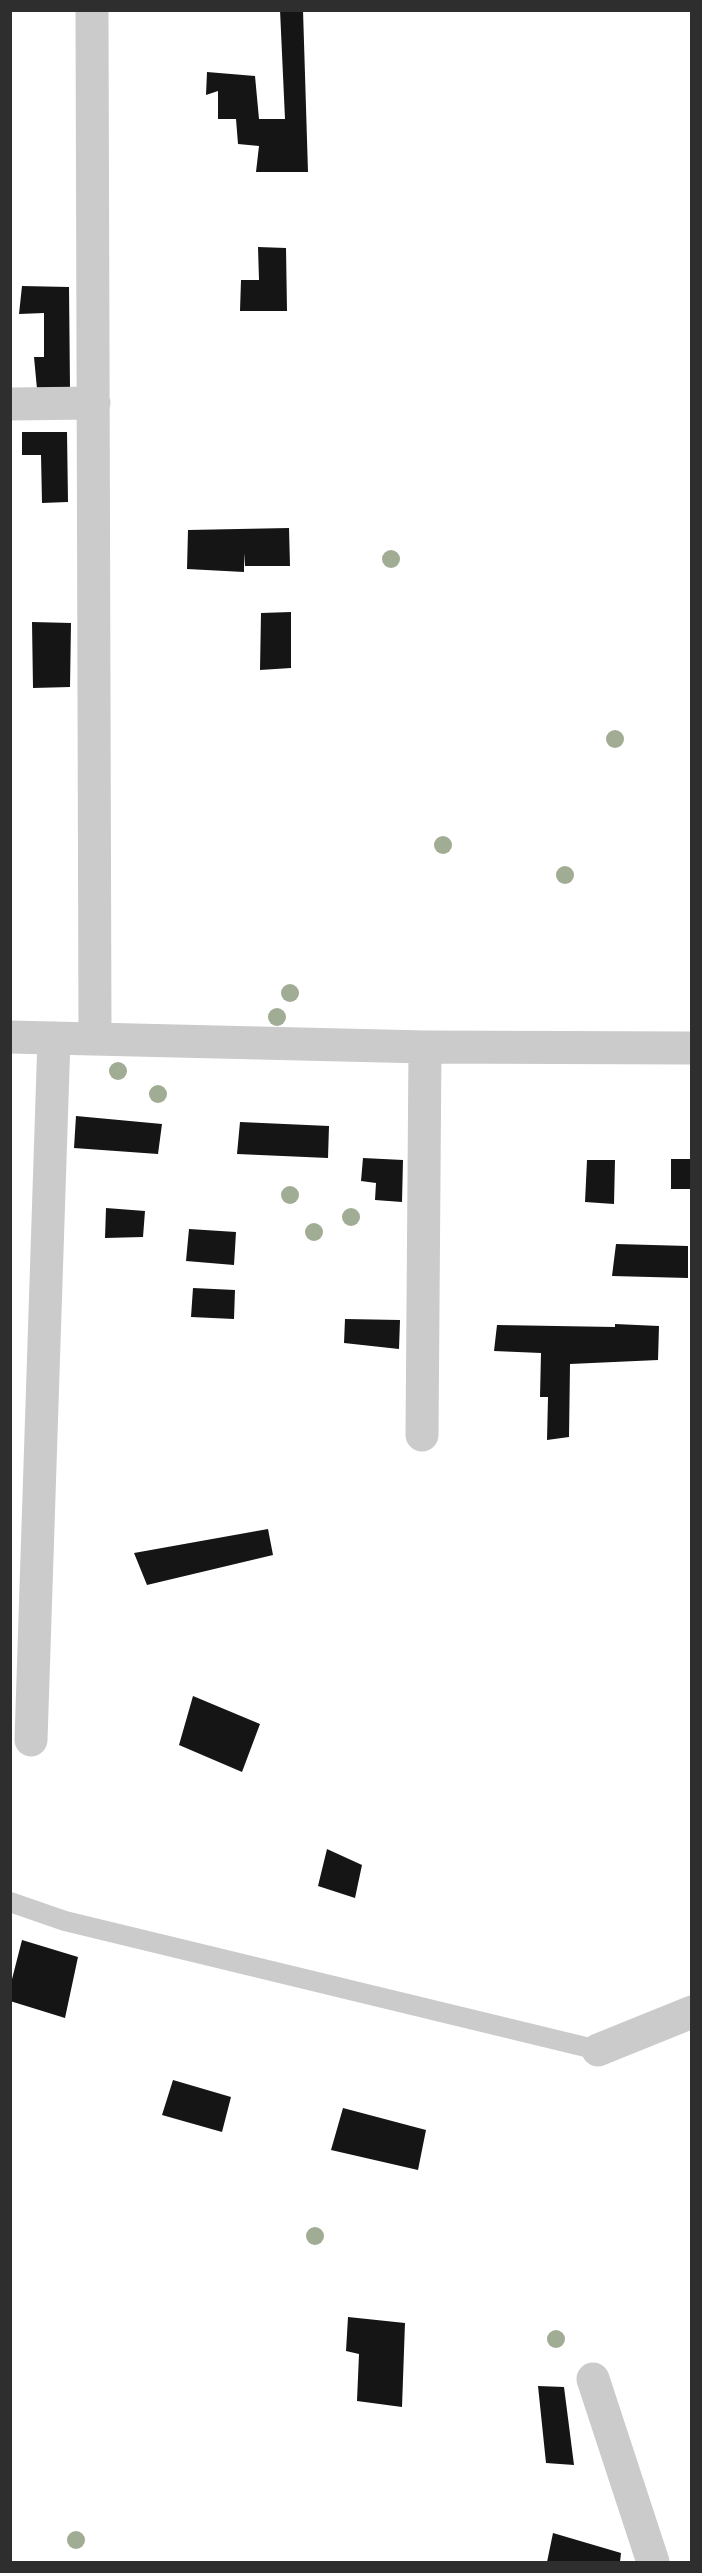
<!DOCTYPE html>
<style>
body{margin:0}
#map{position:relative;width:702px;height:2573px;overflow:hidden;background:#fff;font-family:"Roboto Condensed",sans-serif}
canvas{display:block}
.frame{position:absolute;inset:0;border:12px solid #2e2e2e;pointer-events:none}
</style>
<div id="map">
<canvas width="702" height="2573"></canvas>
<div class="frame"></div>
</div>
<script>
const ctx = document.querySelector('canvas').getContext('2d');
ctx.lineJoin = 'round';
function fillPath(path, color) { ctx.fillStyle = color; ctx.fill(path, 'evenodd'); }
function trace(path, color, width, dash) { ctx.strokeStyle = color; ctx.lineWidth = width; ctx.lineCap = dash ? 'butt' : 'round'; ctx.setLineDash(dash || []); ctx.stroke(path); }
const building = new Path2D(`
 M280,10H303L308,172H256L259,146L238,144L236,119H218V91L206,95L207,72L255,76L259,119H285Z
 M258,247L286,248L287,311H240L241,280H259Z
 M22,286L69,287L70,388L37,389L34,357H44V313L19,314Z
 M22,432H67L68,502L42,503L41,455H22Z
 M289,528L290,566H245L244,553V572L187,569L188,530Z
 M291,612V668L260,670L261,613Z
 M32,622L71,623L70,687L33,688Z
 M76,1116L162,1124L158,1154L74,1148Z
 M240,1122L329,1126L328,1158L237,1154Z
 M363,1158L403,1160L402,1202L375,1200L376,1183L361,1181Z
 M671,1159H692V1189H671Z
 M587,1160H615L614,1204L585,1202Z
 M106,1208L145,1211L143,1237L105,1238Z
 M189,1229L236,1232L234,1265L186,1261Z
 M616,1244L688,1246V1278L612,1276Z
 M193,1288L235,1290L234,1319L191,1317Z
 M345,1319L400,1320L399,1349L344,1343Z
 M615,1324L659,1326L658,1360L570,1364L569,1437L547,1440L548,1397H540L541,1353L494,1351L497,1325L615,1327Z
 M268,1529L273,1555L147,1585L134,1553Z
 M193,1696L260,1724L242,1772L179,1745Z
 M327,1849L362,1865L355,1898L318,1886Z
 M22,1940L78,1957L65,2018L10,2001V1987Z
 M173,2080L231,2097L222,2132L162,2115Z
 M343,2108L426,2130L418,2170L331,2150Z
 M348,2317L405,2323L402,2407L357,2401L359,2354L346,2351Z
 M538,2386L564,2387L574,2465L546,2463Z
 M553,2533L621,2553L620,2562H547Z`);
const service = new Path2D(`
 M10,1902L65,1921L598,2050`);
const minor = new Path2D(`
 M92,10L95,1039
 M10,404L94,403
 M10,1037L425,1047L692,1048
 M422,1435L425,1047
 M31,1740L54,1038
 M598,2050L692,2012
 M593,2379L653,2562`);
const trees = [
 [391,559],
 [615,739],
 [443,845],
 [565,875],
 [290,993],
 [277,1017],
 [118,1071],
 [158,1094],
 [290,1195],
 [351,1217],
 [314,1232],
 [315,2236],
 [556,2339],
 [76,2540]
];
fillPath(building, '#151515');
trace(service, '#cbcbcb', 20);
trace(minor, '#cbcbcb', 33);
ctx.fillStyle = '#a0ac93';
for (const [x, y] of trees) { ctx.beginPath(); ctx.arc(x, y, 9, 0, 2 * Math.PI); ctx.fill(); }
</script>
